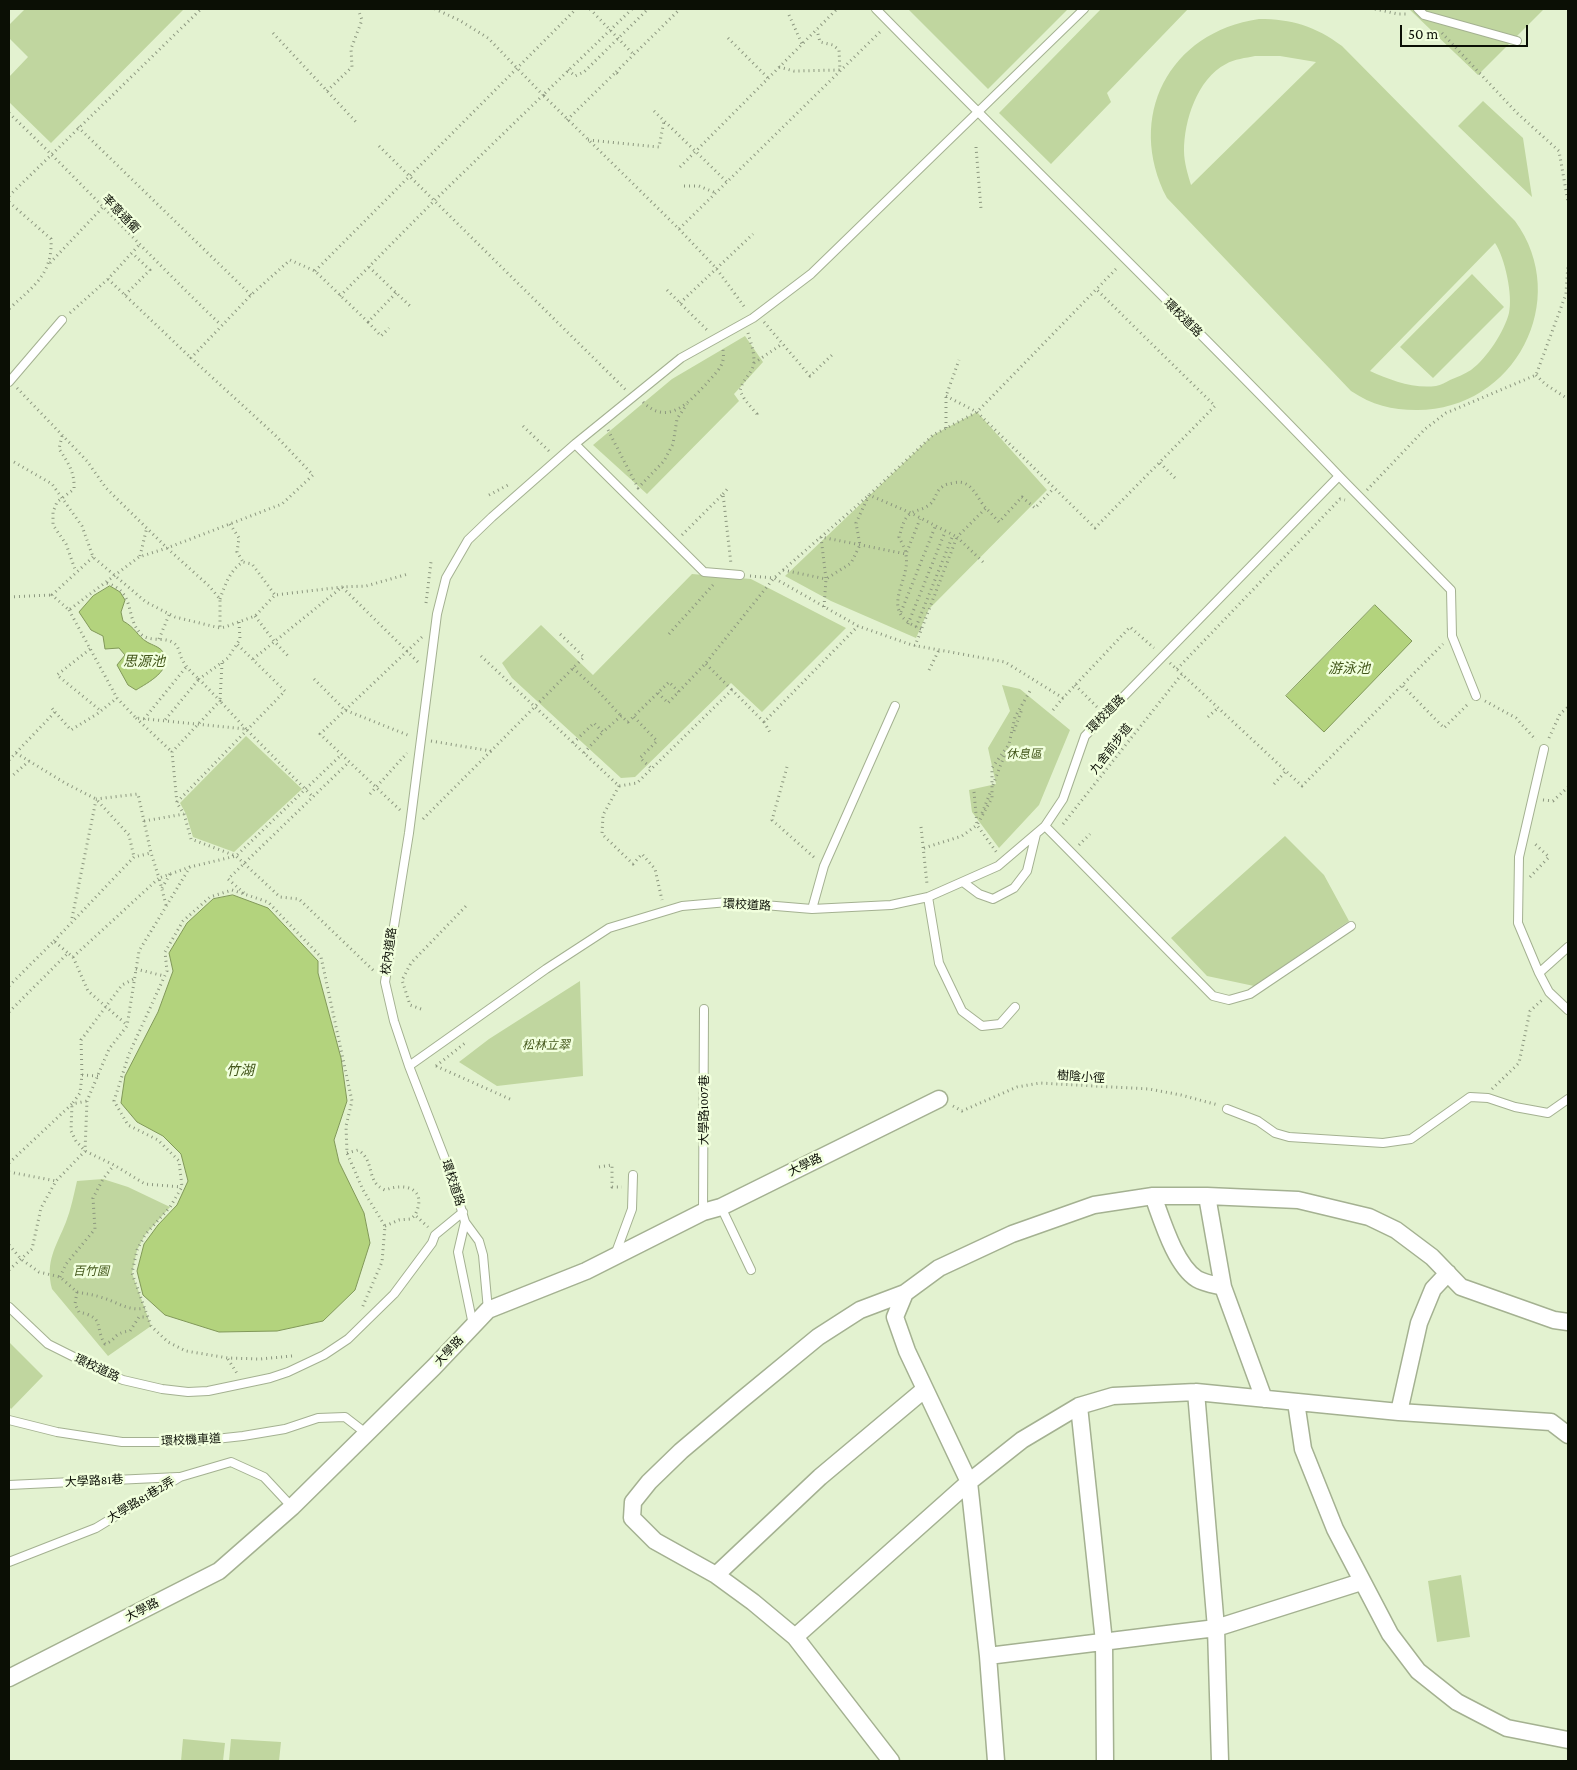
<!DOCTYPE html>
<meta charset="utf-8">
<style>
body{margin:0}
#map{position:relative;width:1577px;height:1770px;overflow:hidden;background:#e3f2d0;font-family:"Crimson Pro",serif}
canvas{display:block}
.frame{position:absolute;inset:0;border:10px solid #0b0f05;pointer-events:none}
.scale{position:absolute;left:1400px;top:25px;width:128px;height:22px;box-sizing:border-box;border:2px solid #0b0f05;border-top:0;padding-left:6px;font-size:15px;line-height:18px;white-space:nowrap;color:#0b0f05;-webkit-text-stroke:4px #f1ffdd;paint-order:stroke}
</style>
<div id="map">
<canvas width="1577" height="1770"></canvas>
<div class="frame"></div>
<div class="scale">50 m</div>
</div>
<script>
const ctx = document.querySelector('canvas').getContext('2d');
ctx.lineJoin = 'round';
function fillPath(path, color) { ctx.fillStyle = color; ctx.fill(path, 'evenodd'); }
function trace(path, color, width, dash) { ctx.strokeStyle = color; ctx.lineWidth = width; ctx.lineCap = dash ? 'butt' : 'round'; ctx.setLineDash(dash || []); ctx.stroke(path); }
function write(font, color, halo, rows, align = 'center') {
  ctx.font = font + ' "Crimson Pro","Noto Sans TC",serif'; ctx.lineWidth = 5; ctx.setLineDash([]); ctx.textBaseline = 'middle'; ctx.strokeStyle = halo; ctx.fillStyle = color; for (const [text, x, y, turn = 0] of rows) {
    ctx.save(); ctx.translate(x, y); ctx.rotate((+turn || 0) * Math.PI / 180); ctx.textAlign = isNaN(turn) ? turn : align; if (halo) ctx.strokeText(text, 0, 0); ctx.fillText(text, 0, 0); ctx.restore();
  }
}
const green = new Path2D(`
 M25,9H184L51,143L9,102V77L28,57L9,38V25Z
 M908,9H1068L988,89Z
 M1101,9H1188L1107,93L1111,102L1051,164L999,113Z
 M1409,9H1544L1478,75Z
 M1259,19C1292,19 1315,26 1342,46L1515,221C1573,300 1514,411 1416,410C1392,410 1372,405 1351,391L1167,198C1125,117 1169,32 1259,19ZM1255,56H1280L1316,62L1191,185C1188,175 1184,162 1184,151C1184,121 1197,79 1226,64C1234,59 1246,58 1255,56ZM1495,243C1505,258 1513,295 1509,313C1504,332 1487,358 1471,370C1465,374 1457,377 1450,380C1446,382 1441,385 1436,386C1413,389 1390,380 1370,371Z
 M1483,101L1523,138L1532,197L1458,126Z
 M1472,274L1504,307L1433,378L1400,347Z
 M745,336L763,362L734,394L739,401L647,494L593,445L672,379Z
 M977,412L1047,490L929,609L916,638L831,601L785,576L933,435Z
 M692,574L751,579L846,628L762,712L731,683L635,777L621,778L512,678L502,663L541,625L593,675Z
 M1002,685L1020,689L1070,730L1039,805L999,848L972,812L969,790L996,784L988,748L1010,711Z
 M246,736L302,789L234,852L193,837L186,814L180,803Z
 M1285,836L1324,875L1349,921L1254,986L1207,976L1171,938Z
 M580,981L583,1076L497,1086L459,1062L489,1039Z
 M103,1179L128,1187L170,1207L145,1235L137,1250L132,1273L151,1326L108,1356L52,1289C45,1261 56,1247 66,1222C71,1209 74,1194 77,1181Z
 M9,1342L43,1376L11,1409L9,1406Z
 M1461,1575L1470,1637L1437,1642L1428,1581Z
 M183,1739L225,1743L223,1761H181Z
 M231,1739L281,1742L279,1761H229Z`);
const water = new Path2D(`
 M110,586L120,592L125,600L121,612L123,621C136,628 137,636 147,642C152,645 160,647 163,652C174,670 147,683 136,690L128,685L117,665L125,655L119,648L105,649L103,636L91,630L79,612L93,596Z
 M1375,605L1412,641L1324,732L1286,696Z
 M233,895L268,908L318,961V973L341,1058L347,1101L334,1140L339,1162L364,1213L370,1243L355,1290L323,1321L277,1331L219,1332L165,1315L143,1295L137,1271L144,1244L158,1225L177,1205L188,1181L181,1154L163,1136L137,1122L121,1103L125,1076L158,1012L173,971L169,953L187,923L213,899Z`);
const path = new Path2D(`
 M590,9L634,55
 M632,9L543,95L679,229L882,30
 M1375,9L1398,14H1407
 M789,15L802,44
 M273,33L356,122
 M1442,33L1517,113L1559,151L1568,202
 M728,38L768,78
 M779,67L794,71L840,70L839,50L833,45L820,42L817,30
 M568,70L575,76L584,72L648,9
 M616,72L680,9
 M327,91L352,67L351,49L362,20L358,9
 M654,111L727,182
 M9,113C81,182 149,256 221,325
 M567,120L616,72L618,74
 M78,127L251,295
 M588,140L659,147L664,121
 M379,146L626,390
 M976,147L981,209
 M680,167L837,9
 M684,186H699L716,193
 M9,196L201,9
 M9,202L51,239C53,275 32,287 9,309
 M679,229L716,268L746,309
 M50,263L103,207
 M369,267L410,306
 M315,271L576,9
 M108,279L191,358
 M667,290L707,330
 M125,295L150,270L132,253
 M340,296L435,200L543,95L488,38L459,20L435,9
 M680,303L753,234
 M70,313L108,279L139,245
 M368,322L381,336L389,328
 M764,322L810,376L833,354
 M748,333C751,343 757,359 752,369C747,379 743,379 740,391L745,400L757,414L755,416
 M754,363L782,344
 M1536,375L1545,384L1568,399
 M17,388L87,461L106,488L167,548L209,586L220,599V628
 M946,396L977,412L1095,528L1215,406L1096,289
 M643,402C668,427 689,402 707,383C712,377 722,368 723,360C724,357 723,352 723,349
 M523,426L550,452
 M946,428V396L959,360
 M608,430L638,488L664,461L673,444L677,419L687,404
 M62,436L59,449C68,462 75,473 74,489L57,502L53,512V525L66,544L76,572
 M9,462H14L52,484L82,526L93,557L146,602L175,617L220,628L225,627L255,616L275,595L342,587L366,586L408,574
 M1160,463L1176,479
 M1367,490L1425,429L1446,413L1536,375L1566,294L1568,264
 M723,494L729,487
 M489,495L510,484
 M230,524L239,538L237,552L243,562
 M682,535L723,494L731,564
 M140,556L147,527
 M93,557L52,595L69,610L139,557L167,548L282,504L313,475L275,435L191,358L251,295L290,260L315,271L368,322L396,293
 M983,562L957,537L986,508L999,522L1022,497L1035,508L1054,488
 M783,570L826,579L821,537L906,554L920,519
 M750,576L774,578L858,626L912,645L1005,662L1063,698L1130,627L1154,648
 M107,583C137,593 124,618 142,635C151,642 163,637 172,642C180,646 179,655 183,661C187,668 193,674 199,679L165,720
 M9,597L52,595
 M220,599C225,585 230,570 243,562L252,564L275,595
 M426,603L431,562
 M824,607L826,579L851,563L860,545L856,523L869,495L911,513L957,537L915,646
 M69,610L117,698L136,718L246,729L313,797
 M901,612L935,527
 M255,616L274,641L289,657
 M239,622L240,639L228,658L199,679L220,701L172,752L177,803L184,814L191,839L236,856L280,897L299,899L375,972
 M908,624L945,532
 M916,627L953,535
 M921,629C876,611 911,583 906,555C906,549 901,542 899,537C902,528 903,519 911,513C917,510 924,509 929,505C936,500 935,492 942,487C945,484 949,484 953,483C972,478 976,498 986,508
 M669,634L713,585
 M159,639L169,615
 M90,649L57,675L101,711
 M481,656L619,786L637,783L732,690L764,722L858,626
 M253,659L342,587L418,662
 M222,663L220,701L246,729
 M1170,663L1302,786L1443,644
 M706,664L732,690
 M573,668L599,692L621,716
 M1177,669L1340,499L1345,500
 M929,670L939,650
 M314,679L345,710L410,736
 M1075,685L1098,708
 M1403,686L1444,728L1468,704
 M658,693L668,703L705,664L774,578L869,495L933,435L977,412L1117,268
 M1485,701L1516,718L1536,740
 M1053,710L1063,698
 M55,712L71,730L97,714L117,698
 M634,717L657,741L640,758L652,769
 M1208,717L1218,708
 M136,718L172,752
 M144,719L187,666
 M764,722L771,734
 M1014,731L1022,709
 M1549,738L1560,714L1568,707
 M431,741L491,751L584,657L558,632
 M573,743L594,723L603,732L621,716L628,722L669,682L679,692
 M16,753L65,783L96,799L129,835L134,857
 M584,753L603,732
 M9,760L55,712L51,707
 M787,767L772,820L816,859
 M9,776H12L29,761
 M1274,784L1286,771
 M993,785L1006,751
 M619,786L603,815L602,834L633,864L642,854L655,869L662,900
 M974,792L977,825L997,853
 M370,794L407,753
 M1543,800L1553,801L1568,787
 M177,802L285,691L237,644
 M400,810L320,734L422,637
 M982,813L991,791
 M423,819L491,751
 M144,821L184,814
 M1063,824L1182,674
 M921,827L927,884
 M1079,845L1090,834
 M924,848L962,836L977,825L992,798V768L1009,744L1015,717L1030,691
 M1530,877L1549,857L1534,843
 M162,888L170,874
 M244,893L228,879L349,762
 M166,905L159,878L190,867L236,856L341,755
 M72,918L96,800
 M54,941L134,857L151,853
 M73,957L159,878L151,853L138,794L96,799
 M136,969L164,976
 M9,986L54,941L68,953
 M421,1009L410,1005L402,980L411,963L467,905
 M9,1012L68,953L73,957L88,991L127,1025
 M436,1066L465,1043
 M436,1066L512,1100
 M82,1075L81,1040L122,985L134,979
 M98,1076L82,1075L80,1093L72,1104L71,1131L76,1141L85,1151L114,1165L145,1184L182,1187
 M1492,1089L1519,1063L1530,1011L1542,1000
 M953,1106L962,1111L1017,1087L1040,1083L1149,1089L1181,1095L1218,1105
 M347,1153L358,1150C376,1161 365,1182 385,1190C406,1182 428,1189 415,1215L428,1227
 M9,1163L72,1104L87,1101
 M599,1167L612,1165V1187H622
 M9,1172L56,1181
 M385,1226L399,1220L411,1219L415,1215
 M9,1245L21,1259L39,1272L60,1277L77,1292L75,1304L79,1312C106,1318 94,1327 105,1344C117,1340 112,1333 130,1331L139,1317H148
 M9,1270L32,1249L41,1208L56,1181L85,1151L87,1101L109,1049L127,1026L139,951L190,867
 M60,1277L66,1264L95,1229L93,1198L103,1179L114,1165
 M77,1292C85,1294 92,1294 100,1297C116,1301 128,1312 145,1308
 M292,1356L260,1359L228,1358L186,1351L168,1342L151,1326L132,1273L137,1250L145,1235L170,1207L182,1187L179,1161L158,1140L128,1125L114,1101L129,1054L167,971L165,952L183,921L210,897L232,890L268,902L321,957L352,1101L346,1126L347,1153L363,1190L385,1226L382,1262L362,1308
 M228,1359L238,1375`);
const lane = new Path2D(`
 M1418,9L1424,15L1517,41
 M9,382L62,320
 M575,444L704,572L740,575
 M1339,476L1451,590L1452,636L1476,696
 M1045,826L1213,996L1229,1000L1250,994L1351,926
 M963,882L979,894L993,899L1014,888L1027,871L1036,834
 M928,897L939,963L962,1011L982,1026L1000,1024L1015,1007
 M812,909L824,866L895,706
 M1568,947L1539,973L1549,992L1568,1010
 M1539,973L1518,923L1519,857L1544,749
 M409,1066L546,969L609,928L682,906L728,902L812,909L891,905L928,897L998,866L1045,826L1063,799L1085,736L1339,476C1187,317 1029,165 876,9
 M1227,1109L1258,1121L1275,1133L1289,1137L1383,1143L1411,1139L1470,1097L1488,1098L1515,1107L1548,1113L1568,1099
 M721,1207L751,1270
 M703,1212L704,1009
 M465,1222L458,1252L473,1325
 M615,1255L632,1209L633,1175
 M9,1307L48,1344L104,1372L123,1380L162,1389L188,1392L208,1391L270,1378L288,1372L324,1355L348,1339L394,1294L432,1243L435,1235L463,1212
 M488,1310L483,1255L479,1241L465,1222L452,1177L409,1066L394,1021L385,982L409,833L437,614L446,578L468,540L492,517L575,444L681,358L753,318L811,274L1084,9
 M9,1420L57,1432L122,1442H188L243,1436L285,1429L318,1418L345,1417L367,1434
 M9,1485L178,1477
 M9,1562L96,1528L180,1477L231,1462L264,1477L292,1507`);
const street = new Path2D(`
 M1153,1196C1162,1220 1175,1265 1197,1279C1204,1283 1215,1285 1223,1287
 M1207,1196L1223,1287L1264,1399
 M1196,1392L1216,1628L1220,1761
 M1296,1402L1303,1449L1335,1529L1390,1634L1418,1671L1457,1702L1507,1728L1568,1740
 M1079,1406L1104,1642L1105,1761
 M1399,1412L1419,1323L1433,1289L1448,1273
 M716,1575L820,1477L925,1389
 M795,1637L969,1482L907,1351L895,1317L905,1293L939,1268L1012,1234L1094,1205L1153,1196H1207L1298,1200L1369,1217L1396,1230L1432,1257L1461,1287L1554,1320L1568,1322
 M988,1656L1216,1628L1361,1582
 M9,1678L219,1571L292,1507L434,1367L488,1310L586,1271L703,1212L721,1207L939,1099
 M891,1761L795,1637L753,1602L716,1575L655,1541L632,1518L633,1502L649,1482L681,1451L739,1402L818,1337L860,1310L905,1293
 M996,1761L988,1656L969,1482L1022,1440L1079,1406L1113,1396L1196,1392L1399,1412L1551,1422L1568,1435`);
const streetNames = [
 ["率意通衢",121,214,46],
 ["環校道路",1183,318,45],
 ["環校道路",1106,714,-45],
 ["九舍前步道",1111,749,-52],
 ["環校道路",747,905,3],
 ["校內道路",389,951,-82],
 ["樹陰小徑",1081,1077,4],
 ["大學路1007巷",704,1110,-90],
 ["大學路",805,1165,-26],
 ["環校道路",453,1183,72],
 ["大學路",449,1351,-47],
 ["環校道路",97,1368,25],
 ["環校機車道",191,1440,-3],
 ["大學路81巷",94,1481,-3],
 ["大學路81巷2弄",141,1500,-31],
 ["大學路",142,1610,-27]
];
const parkNames = [
 ["休息區",1024,754],
 ["松林立翠",546,1045],
 ["百竹園",91,1271]
];
const waterNames = [
 ["思源池",144,662],
 ["游泳池",1349,669],
 ["竹湖",240,1071]
];
fillPath(green, '#c0d69f');
fillPath(water, '#b3d37d');
trace(water, '#819859', 1);
trace(lane, '#a4b191', 10);
trace(street, '#a4b191', 19);
trace(path, '#8c977f', 3, [1, 4]);
trace(lane, '#fff', 8);
trace(street, '#fff', 16);
write('12px', '#0b0f05', '#f1ffdd', streetNames);
write('italic 12px', '#44581c', '#f1ffdd', parkNames);
write('italic 14px', '#42561a', '#f1ffdd', waterNames);
</script>
